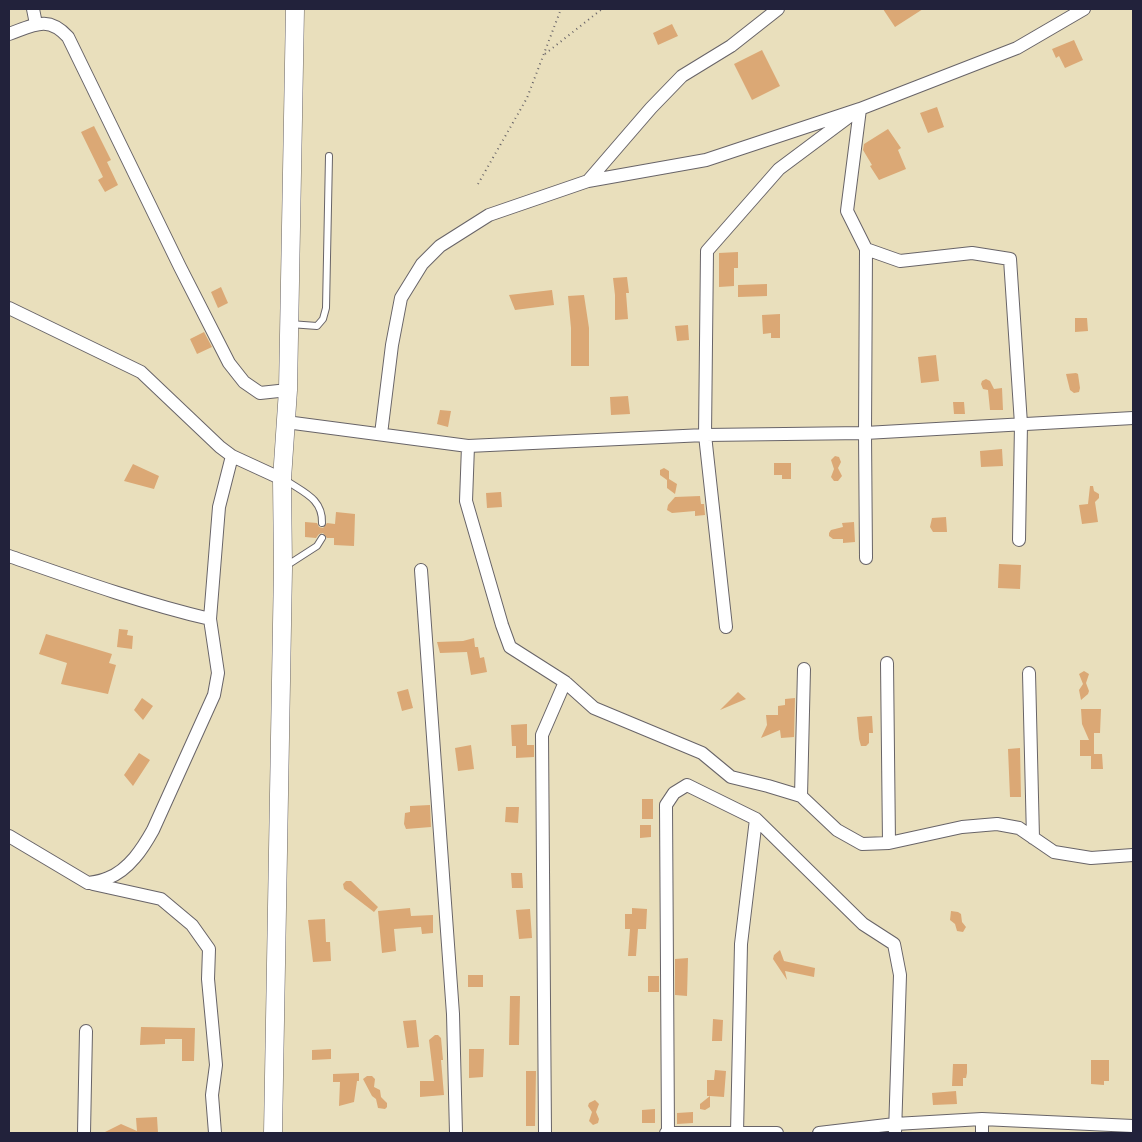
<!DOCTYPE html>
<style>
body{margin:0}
#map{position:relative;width:1142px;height:1142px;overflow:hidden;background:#e9dfbc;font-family:"Shantell Sans",sans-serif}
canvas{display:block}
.frame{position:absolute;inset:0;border:10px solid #22223b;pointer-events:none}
</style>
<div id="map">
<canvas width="1142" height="1142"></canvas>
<div class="frame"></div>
</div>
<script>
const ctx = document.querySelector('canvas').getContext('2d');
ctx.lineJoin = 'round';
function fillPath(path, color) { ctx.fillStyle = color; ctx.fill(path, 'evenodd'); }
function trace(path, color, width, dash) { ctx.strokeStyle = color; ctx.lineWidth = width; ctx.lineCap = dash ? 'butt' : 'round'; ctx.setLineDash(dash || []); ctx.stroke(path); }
const building = new Path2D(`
 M883,9H923L895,27Z
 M672,24L678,36L658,45L653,33Z
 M1074,40L1083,60L1065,68L1059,56L1056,58L1052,49Z
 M762,50L780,86L752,100L734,64Z
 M937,107L944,127L928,133L920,113Z
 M94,126L111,160L107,162L118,185L105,192L98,180L103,177L81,132Z
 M888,129L901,148L898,150L906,169L879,180L870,166L872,165L863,150L864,144Z
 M738,252V268H734V286L719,287V253Z
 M627,277L629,293H626L628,319L615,320V295L613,278Z
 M767,284V296L738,297V285Z
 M221,287L228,303L218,308L211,292Z
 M552,290L554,305L515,310L509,295Z
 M584,295L589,328V366H571V328L568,296Z
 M780,314V338H771V333L763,334L762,315Z
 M1075,318H1087L1088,331L1075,332Z
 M688,325L689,340L677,341L675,326Z
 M204,332L212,347L197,354L190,339Z
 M936,355L939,381L921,383L918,357Z
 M1076,373L1078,374L1080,388L1079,392L1074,393L1070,390L1066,374Z
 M986,379L990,381L994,389L1002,388L1003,410H990L988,390L983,389L981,384L982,381Z
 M628,396L630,414L611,415L610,397Z
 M953,402H964L965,414H954Z
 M440,410L451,411L448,427L437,424Z
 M1002,449L1003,466L981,467L980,451Z
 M835,456L839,457L841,462L838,468L842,476L838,481H834L831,477L834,469L831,460Z
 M774,463H791V479H782V475H774Z
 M133,464L159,476L154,489L124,481Z
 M664,468L669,471V479L677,484L675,494L667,488V480L660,475V470Z
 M1090,486H1093L1094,491L1099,494V498L1095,502L1098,522L1082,524L1079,505L1088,504Z
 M501,492L502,507L487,508L486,493Z
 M700,496L701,504H704L705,515L695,516V511L672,513L667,510L668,505L675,497Z
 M336,512L355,514L354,546L334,545V538H327L323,533L319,534L316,538L305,537V522L317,523L319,527L323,528L327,523L335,524Z
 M946,517L947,532H933L930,527L932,518Z
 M854,522L855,542L843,543V539H833L829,536V533L831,530L843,527L842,523Z
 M999,564L1021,565L1020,589L998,588Z
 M119,629L128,630L127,635L133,636L132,649L117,647Z
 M46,634L112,654L109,663L116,665L108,694L61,684L67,663L39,654Z
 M474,638L475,647H478L480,658L484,657L487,672L471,675L467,652L440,653L437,642L463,641Z
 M1084,671L1089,674L1086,683L1089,691L1088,694L1081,700L1079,690L1083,684L1079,674Z
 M408,689L413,708L402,711L397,692Z
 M738,692L746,699L720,710Z
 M142,698L153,706L143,720L134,710Z
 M795,698L794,737L781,738L780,730L761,738L767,725L766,715H778V706L785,705V699Z
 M1081,709H1101L1100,733H1094V754H1102L1103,769H1091V756H1080V740H1089L1082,724Z
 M872,716L873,733H869V743L866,746H861L859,739L857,717Z
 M527,724V745H534V757L516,758V746H512L511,725Z
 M471,745L474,769L458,771L455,748Z
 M1020,748L1021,797H1010L1008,749Z
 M139,753L150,760L133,786L124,775Z
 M642,799H653V819H642Z
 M430,805L431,827L406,829L404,824L405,813L410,812V806Z
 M506,807H519L518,823L505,822Z
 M640,825H651V837L640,838Z
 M511,873H522L523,888H512Z
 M346,881H351L378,907L374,912L344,889L343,884Z
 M410,908L411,916L433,915V933L422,934L421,927L394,929L396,951L382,953L378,911Z
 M632,908L647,909L646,929H638L636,956H628L630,929H625V914H632Z
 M530,909L532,938L519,939L516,910Z
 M951,911L958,912L961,914L962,922L966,927L963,932L957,931L955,924L950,920Z
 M325,919L326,942H330L331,961L313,962L308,920Z
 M780,950L784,961L815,968L814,977L785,971L787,980L773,959L774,955Z
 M688,958L687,996L675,995V959Z
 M468,975H483V987H468Z
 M648,976H659V992H648Z
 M510,996H520L519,1045H509Z
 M713,1019L723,1020L722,1041H712Z
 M416,1020L419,1047L407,1048L403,1021Z
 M141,1027L195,1028L194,1061H182V1039H165V1044L140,1045Z
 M435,1035H438L441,1038L443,1060H441L444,1095L420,1097V1081H434L429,1040Z
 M331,1049V1059L312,1060V1050Z
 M469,1049H484L483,1077L469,1078Z
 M1091,1060H1109V1081H1104V1085L1091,1084Z
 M953,1064H967V1073L966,1078H963V1086H952Z
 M715,1070L726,1071L724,1097L710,1096V1107L705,1110L700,1109V1104L710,1096H707V1080H714Z
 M526,1071H536L535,1126H526Z
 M359,1073V1081H357L354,1102L339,1106L340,1082H333V1074Z
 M367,1076H372L375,1079L374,1087L380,1090L381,1097L387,1103V1107L385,1109L378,1108L376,1099L372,1096L363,1079Z
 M956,1091L957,1104L933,1105L932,1093Z
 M595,1100L599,1104L596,1112L599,1119L598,1123L593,1125L589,1121L592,1112L588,1106L589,1103Z
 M655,1109V1123H642V1110Z
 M693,1112V1123L677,1124V1113Z
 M157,1117L158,1133H103L121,1124L137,1131L136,1118Z`);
const path = new Path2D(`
 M545,54L602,9
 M478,184L527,98L561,9`);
const service = new Path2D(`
 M290,324L317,326L323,319L326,308L329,156
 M284,479C302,492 323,498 322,523
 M286,566L317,546L322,538`);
const minor = new Path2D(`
 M33,9L36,24
 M9,34C34,25 48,15 68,37L180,267L229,363L244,382L260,393L288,390
 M860,109L847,211L866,249L900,261L972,253L1010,259L1021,424L1019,540
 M588,181L651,108L682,76L731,46L778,9
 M9,308L141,372L220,447L232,456L282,479
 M286,422L468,446L705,435L865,433L1133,418
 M381,434L392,345L401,298L422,264L440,246L489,215L588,181L706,160L860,109L1017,48L1084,9
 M468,446L466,501L502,625L510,647L565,682L594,708L702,753L731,777L768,786L801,796L837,830L862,844L889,843L962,827L997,824L1019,828L1054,852L1091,858L1133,855
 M9,556C75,579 142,603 210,619
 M866,558L865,433L866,249
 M421,570L453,1014L456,1133
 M726,627L705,435L707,251L779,169L850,116
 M887,663L889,843
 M1029,673L1033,838
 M801,796L804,669
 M9,836L88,883C94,882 102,881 108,878C129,870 143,848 153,830L214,695L218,673L210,619L219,507L232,456
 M93,884L161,899L192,925L209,949L208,979L216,1065L212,1095L215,1133
 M84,1133L86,1031
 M545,1133L542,735L565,682
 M666,1133H777
 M668,1133L666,805L674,793L687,785L756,819L863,924L894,944L900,975L895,1133
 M737,1133L741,944L756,819
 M819,1133L895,1124L982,1119L1133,1126
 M982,1133V1119`);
const secondary = new Path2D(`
 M273,1133L283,568L282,479L288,390L295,9`);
fillPath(building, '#dba875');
trace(service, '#686468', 8);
trace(minor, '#686468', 14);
trace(secondary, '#686468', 19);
trace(path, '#686468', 2, [1, 4]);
trace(service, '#fff', 6);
trace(minor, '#fff', 12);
trace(secondary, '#fff', 18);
</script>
